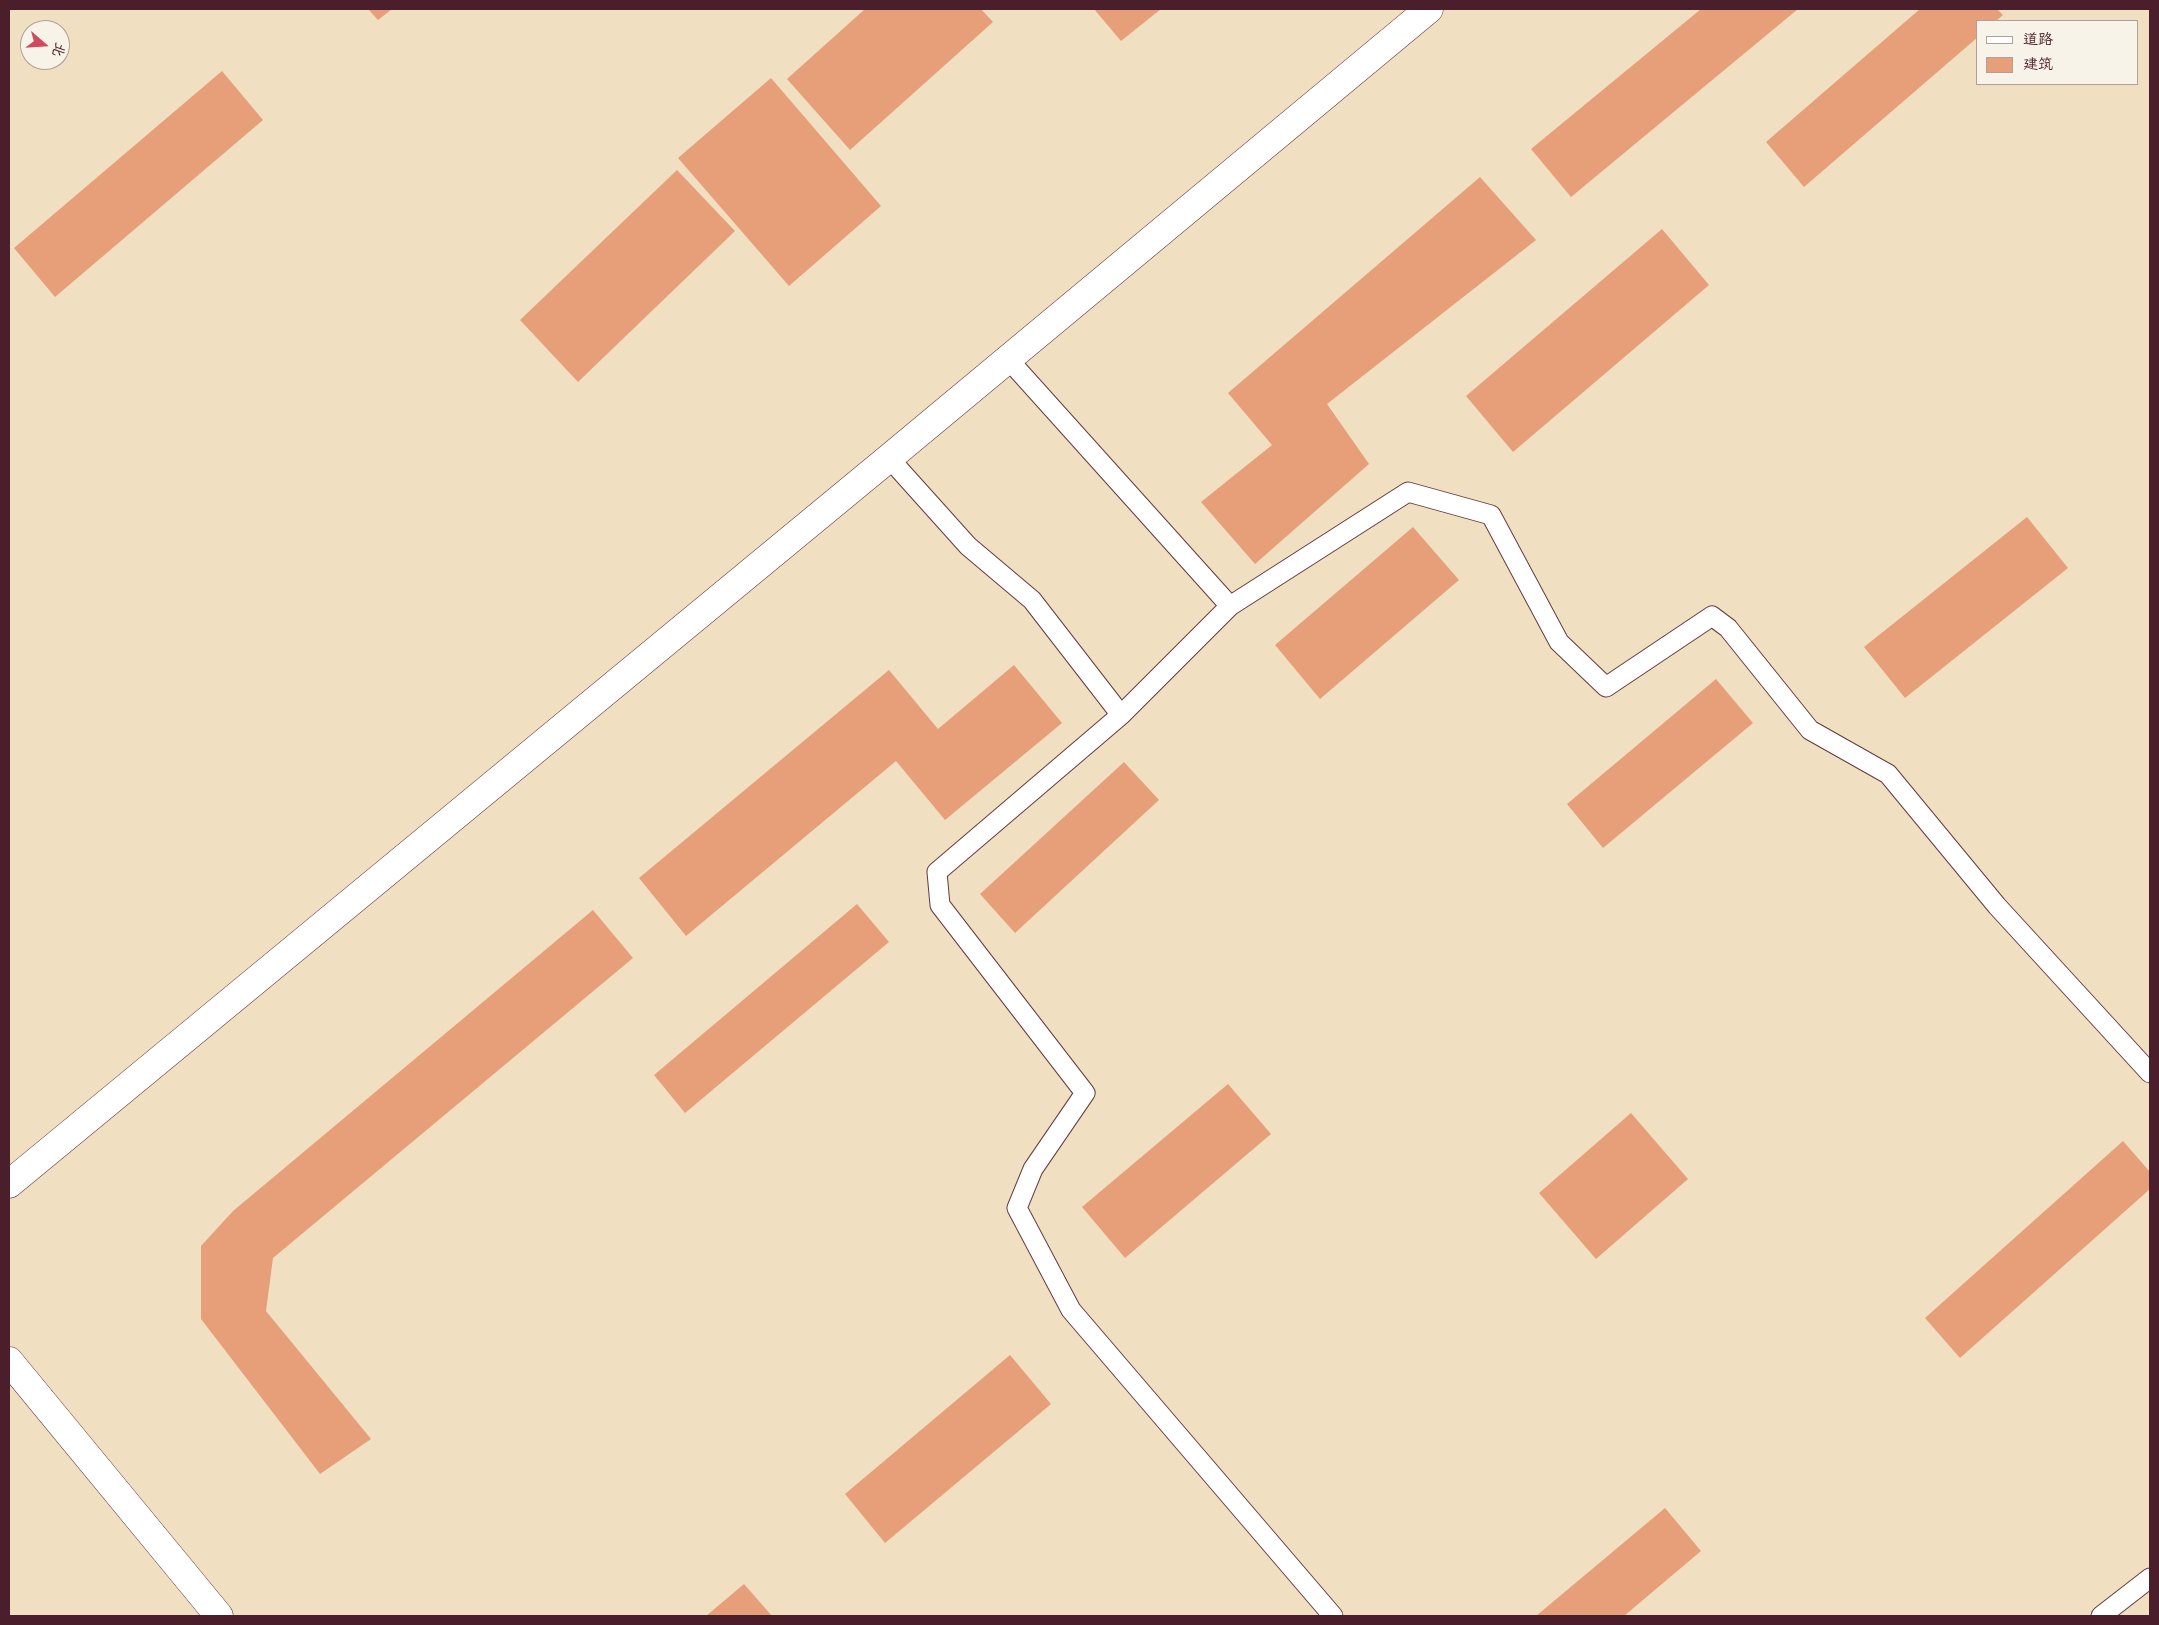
<!DOCTYPE html>
<meta charset="utf-8">
<style>
body{margin:0}
#map{position:relative;width:2159px;height:1625px;overflow:hidden;background:#f1dfc1;font-family:"Architects Daughter","LXGW WenKai TC",sans-serif}
canvas{display:block}
.frame{position:absolute;inset:0;border:10px solid #4a1f2b;pointer-events:none}
.legend{position:absolute;left:1976px;top:20px;width:162px;height:65px;box-sizing:border-box;background:#f7f3e8;border:1px solid #b29e9c;margin:0;padding:6px 9px;list-style:none;font-size:15px;color:#4a1f2b}
.legend li{display:flex;align-items:center;gap:10px;height:25px}
.legend b{width:25px;border:1px solid #b29e9c}
.north{position:absolute;left:20px;top:20px;width:50px;height:50px;box-sizing:border-box;background:#f7f3e8;border:1px solid #b29e9c;border-radius:50%;rotate:109deg;font-size:14px;font-weight:700;line-height:20px;text-align:center;color:#4a1f2b}
.north::after{content:'';display:block;margin:auto;width:18px;height:22px;background:#d1495b;clip-path:polygon(50% 0,100% 100%,50% 72%,0 100%)}
</style>
<div id="map">
<canvas width="2159" height="1625"></canvas>
<div class="frame"></div>
<ul class="legend">
<li><b style="height:6px;background:#fff"></b>道路</li>
<li><b style="height:14px;background:#e79f79"></b>建筑</li>
</ul>
<div class="north">北</div>
</div>
<script>
const ctx = document.querySelector('canvas').getContext('2d');
ctx.lineJoin = 'round';
function fillPath(path, color) { ctx.fillStyle = color; ctx.fill(path, 'evenodd'); }
function trace(path, color, width, dash) { ctx.strokeStyle = color; ctx.lineWidth = width; ctx.lineCap = dash ? 'butt' : 'round'; ctx.setLineDash(dash || []); ctx.stroke(path); }
const building = new Path2D(`
 M368,9H392L378,20Z
 M865,9H981L993,22L850,150L787,79Z
 M1094,9H1161L1121,41Z
 M1701,9H1798L1571,197L1531,149Z
 M1920,9H1997L2003,15L1996,21H1978V37L1804,187L1766,142Z
 M222,71L263,120L55,297L14,248Z
 M771,78L881,206L789,286L678,158Z
 M677,170L735,231L578,382L520,320Z
 M1480,177L1536,240L1327,404L1369,464L1255,564L1201,502L1272,445L1228,393Z
 M1662,229L1709,285L1513,452L1466,396Z
 M2027,517L2068,568L1905,698L1864,647Z
 M1413,527L1459,580L1320,699L1275,645Z
 M1014,665L1062,723L945,820L896,761L686,936L639,878L889,670L938,729Z
 M1716,679L1753,723L1603,848L1567,804Z
 M1124,762L1159,800L1015,933L980,894Z
 M857,904L889,942L685,1113L654,1075Z
 M593,910L633,958L273,1258L266,1311L371,1439L320,1474L201,1319V1246L233,1211Z
 M1228,1084L1271,1134L1125,1258L1082,1207Z
 M1631,1113L1688,1179L1596,1259L1539,1193Z
 M2123,1141L2150,1172V1189L1960,1358L1925,1318Z
 M1010,1355L1051,1404L885,1543L845,1494Z
 M1665,1508L1701,1551L1624,1616H1536Z
 M744,1584L772,1616H706Z`);
const lane = new Path2D(`
 M1008,359L1230,606
 M889,458L968,546L1032,600L1121,715
 M1333,1616L1071,1310L1017,1208L1033,1169L1085,1093L940,905L937,872L1121,715L1230,606L1408,492L1491,515L1559,642L1606,687L1712,616L1728,628L1810,730L1888,774L1997,906L2150,1073
 M2101,1616L2150,1578`);
const secondary = new Path2D(`
 M9,1184L889,458L1429,9
 M9,1361L219,1616`);
fillPath(building, '#e79f79');
trace(lane, '#633c42', 21);
trace(secondary, '#633c42', 29);
trace(lane, '#fff', 19);
trace(secondary, '#fff', 28);
</script>
